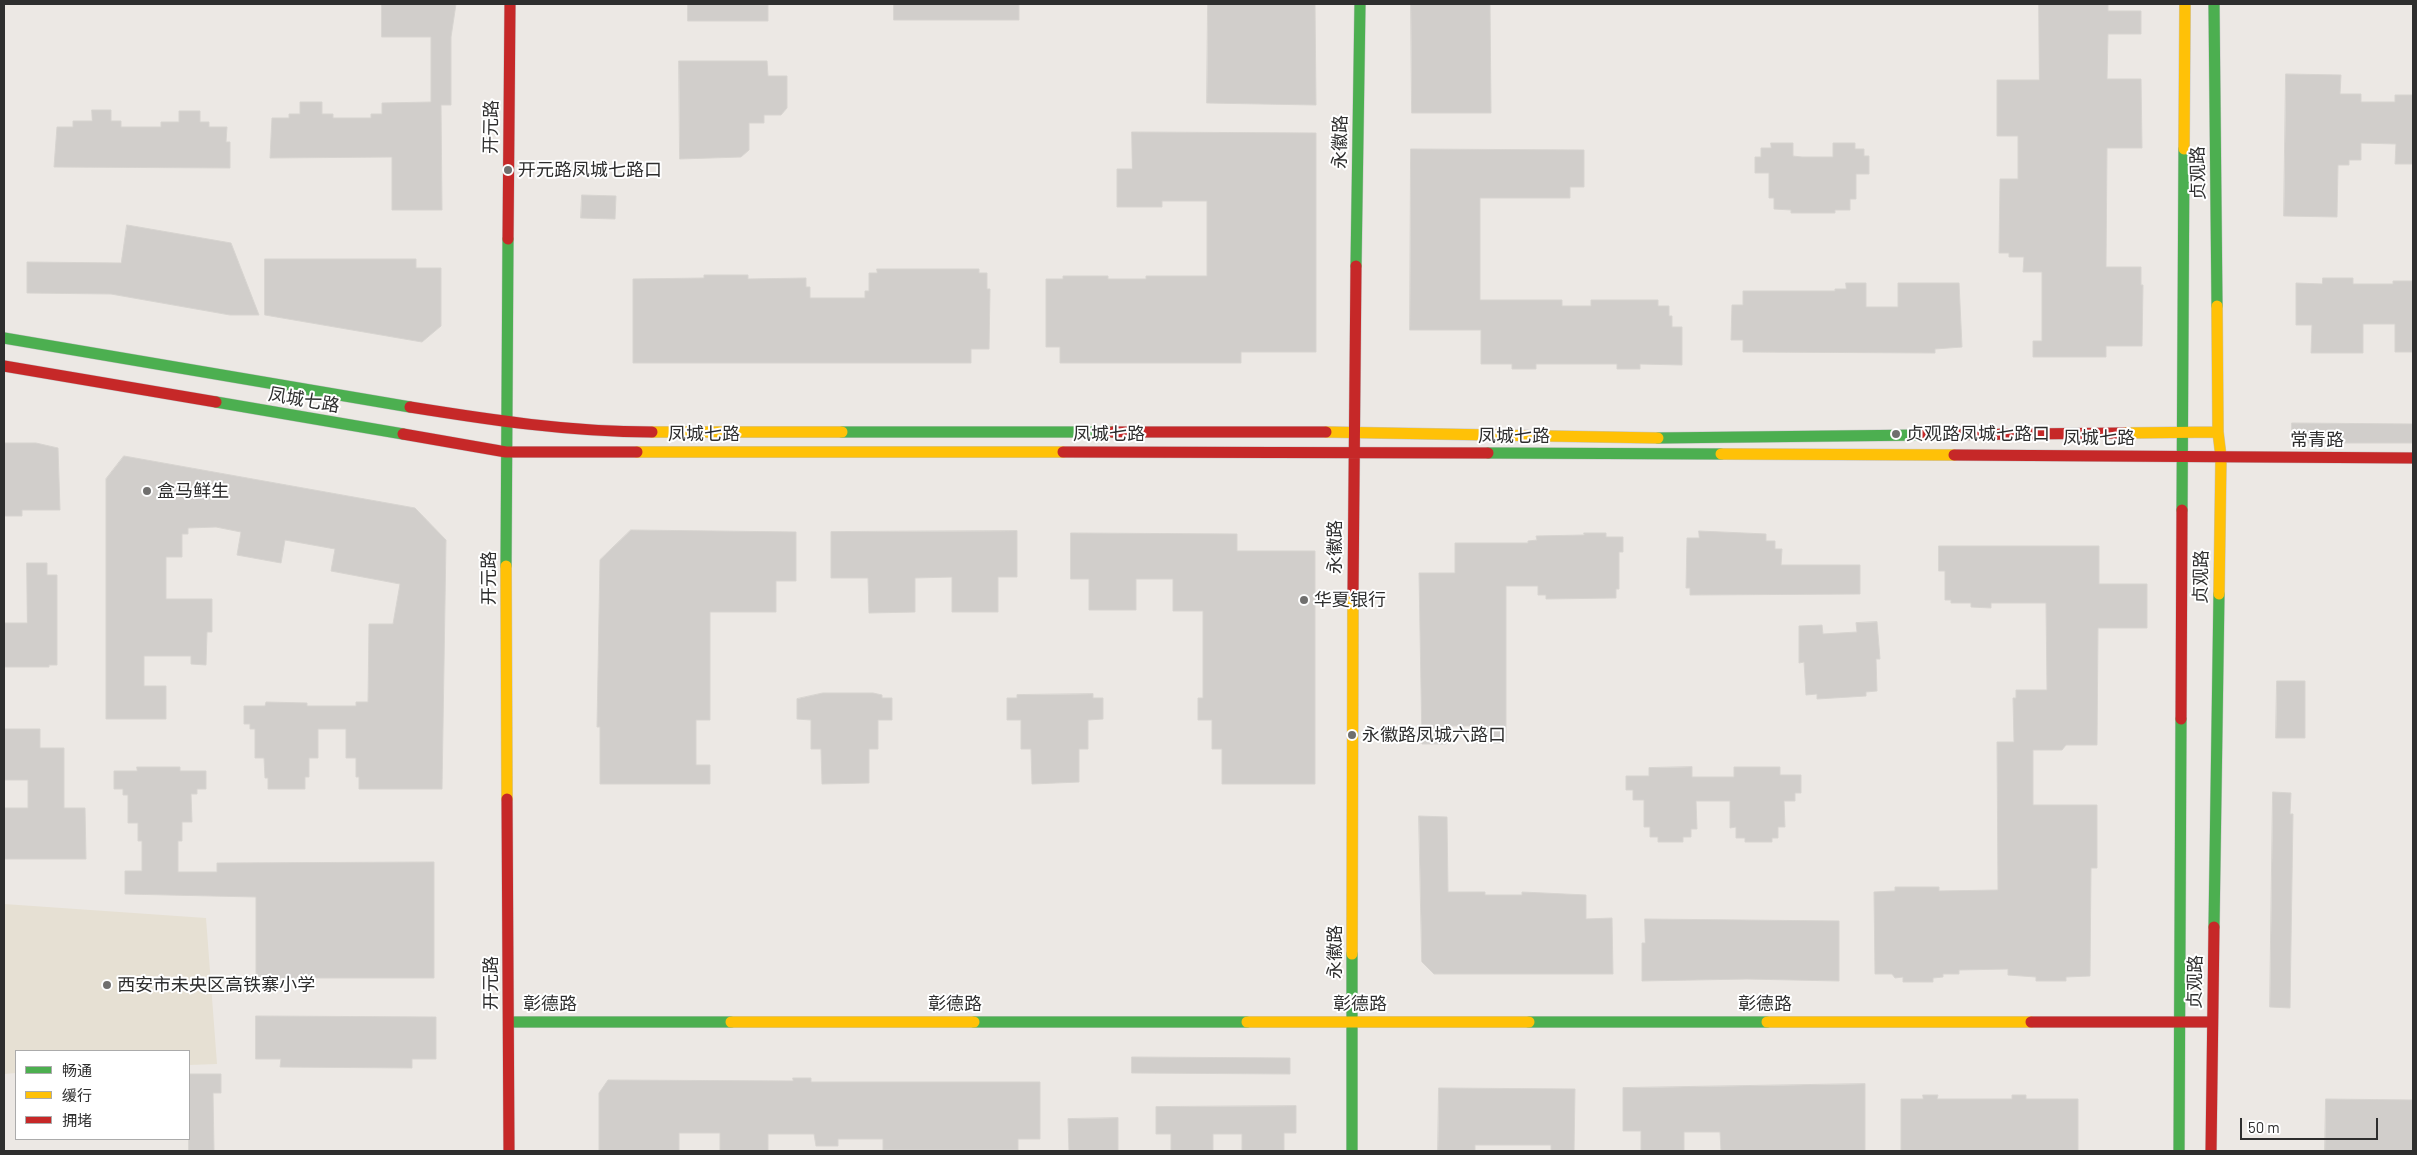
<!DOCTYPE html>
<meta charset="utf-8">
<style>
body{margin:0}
#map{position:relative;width:2417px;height:1155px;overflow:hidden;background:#ece8e4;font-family:Barlow,"Noto Sans SC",sans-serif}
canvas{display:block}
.frame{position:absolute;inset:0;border:5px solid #2e2e2e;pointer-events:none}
.legend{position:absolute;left:15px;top:1050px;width:175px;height:90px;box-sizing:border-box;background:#fff;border:1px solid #ababab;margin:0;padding:6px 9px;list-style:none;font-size:15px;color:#2e2e2e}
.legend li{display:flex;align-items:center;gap:10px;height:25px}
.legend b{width:25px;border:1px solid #ababab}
.scale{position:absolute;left:2240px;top:1118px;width:138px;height:22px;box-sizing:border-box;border:2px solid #2e2e2e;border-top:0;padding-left:6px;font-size:15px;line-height:18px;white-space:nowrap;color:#2e2e2e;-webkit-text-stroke:4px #fff;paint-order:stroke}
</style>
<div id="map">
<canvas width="2417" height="1155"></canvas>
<div class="frame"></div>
<ul class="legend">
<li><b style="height:6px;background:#4caf50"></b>畅通</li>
<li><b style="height:6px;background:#ffc107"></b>缓行</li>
<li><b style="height:6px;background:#c62828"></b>拥堵</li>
</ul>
<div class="scale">50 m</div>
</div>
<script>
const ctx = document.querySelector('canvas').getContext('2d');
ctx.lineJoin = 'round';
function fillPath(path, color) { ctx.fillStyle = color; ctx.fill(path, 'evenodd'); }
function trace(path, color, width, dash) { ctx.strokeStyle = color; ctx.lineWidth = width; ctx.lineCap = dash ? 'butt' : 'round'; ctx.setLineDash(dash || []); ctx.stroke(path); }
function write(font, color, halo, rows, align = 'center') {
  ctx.font = font + ' Barlow,"Noto Sans SC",sans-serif'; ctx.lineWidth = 4; ctx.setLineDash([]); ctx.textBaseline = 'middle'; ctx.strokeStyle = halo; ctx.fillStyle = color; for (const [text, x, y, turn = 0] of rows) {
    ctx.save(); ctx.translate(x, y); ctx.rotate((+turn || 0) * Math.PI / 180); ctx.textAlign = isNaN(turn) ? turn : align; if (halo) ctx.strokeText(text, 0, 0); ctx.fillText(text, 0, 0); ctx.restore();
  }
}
const education = new Path2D(`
 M4,904L206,918L217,1064L189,1065V1051H16V1073L4,1074Z`);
const building = new Path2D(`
 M382,4H456L451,37V105H441L442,210H392V157L270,158L272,118H289V114H300V102H322V114H333V118H371V114H382V103L431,102V37H382Z
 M688,4L768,5V21H688Z
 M894,4H1019V20H894Z
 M1208,4H1315L1316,105L1207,103Z
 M1411,4H1490L1491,113H1412Z
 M2039,4H2108V11H2141V34H2108L2107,79H2141L2142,148H2107L2106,267H2141V285H2143L2142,346H2106V357H2033V341H2042V272H2023L2024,257H2009V253H1999L2000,179H2018V136H1997V80H2039Z
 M679,61H767L768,76H787V108L781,115H764V123H749V150L741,157L680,159Z
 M2286,74L2341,75L2340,94H2361V102H2395V95H2413V164H2395L2396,144L2361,143V160H2349V165H2338L2337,217L2284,216Z
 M92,110H111V121H121V127H161V122H179V111H200V122H209V127H227L226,142H230V168L54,167L57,127H73V121H92Z
 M1132,132L1316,133V352H1241V363H1060V347H1046V279H1063V276H1108V279H1146V276H1207V201H1162V207H1117V169H1132Z
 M1771,143H1793V156L1802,157H1833V143H1855V149H1864V156H1869V174H1856V199H1850V210H1835V213H1791V210L1774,209V198H1769V173H1755V157H1761V148H1771Z
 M1411,149L1584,150V187H1570V198H1480V300H1562V306H1591V300H1658V306H1669V316H1672V327H1682V365L1640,364V369H1617V364H1536V369H1512V364H1481V330H1410Z
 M582,195L616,196L615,219L581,218Z
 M127,225L231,243L259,315H230L111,294L27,293V262L121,263Z
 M265,259H416V268H441V326L422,342L265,315Z
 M877,269H979V273H987V289H990L989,349H971V363H633V279L704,278V275H748V279L806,278V287H810V298H865V291H869V273H877Z
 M2323,278H2353V284H2393V281H2413L2412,352H2395V324H2363V353H2311L2312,325H2296V283L2322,284Z
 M1846,283H1866V307H1898V283H1959L1962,347L1935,349V353L1743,352V340H1731L1732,305H1743V291H1835V289H1846Z
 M2292,423L2413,424V443H2292Z
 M4,443H36L58,448L60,510H22V516H4Z
 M124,456L415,508L446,540L442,789H359V777H356V758H346V729H318V758H309V777H305V789H268V778H265L264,758H255V729H250V724H244V706H265L266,702L307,703V706H356V702H368L369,624H393L400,584L331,571L335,549L285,540L281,563L237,555L241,532L216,527L188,528V534H182V557H166V599H212V632H207L206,665L191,664V656H144V686H166V719H106V479Z
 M631,530L796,532V581H776V612H710V720H696V765H710V784H600V727H597L600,560Z
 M1017,531V577H998V612H952V577L915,578V612L869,613L868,578H831V532Z
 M1699,531L1766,534V541H1775V549H1782L1781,565H1860V594L1690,595V588H1686L1687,538H1699Z
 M1071,533L1237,534V551H1315V784H1222V749H1212V720H1198V698H1203V611H1173V579H1136V610H1089V579H1071Z
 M1584,533H1606V537H1623V552H1619V589H1616V598L1546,599V595H1538V586H1506V743H1476V726H1446V744H1422L1419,573H1455V543H1528V541L1537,540L1536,536L1584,535Z
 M1939,546H2099V584H2147V628H2098L2097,745H2066L2062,750H2033V805H2097V868H2091L2090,976L2066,977V981H2036V977L2008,975V969L1959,970V974H1943V977L1933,978V982H1903V977L1895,978L1892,974H1875L1874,892L1895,891V887H1939V891L1998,890L1997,742H2014L2013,698H2016V690H2047L2046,603H1991V608L1971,607V603H1951V600H1945V571H1939Z
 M27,563H47V575H57V665H49V667H4V623H27Z
 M1877,622L1880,659H1876L1877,691L1866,692V696L1817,699V694L1806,695L1804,662L1799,663V626L1822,625L1823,634L1857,632L1856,623Z
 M2277,681H2305V738H2276Z
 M823,693H873L882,695V698H892V720H878V749H869V783L822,784L821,749H811V720L797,719V699Z
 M1093,694V698H1103V719L1088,720V749H1079V782L1032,784L1031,749H1021V720H1007V698H1017V695Z
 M4,729H40V748H64V808H85L86,859H4V808H28V780H4Z
 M137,767H180V771H206V789H197V794H191L192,822H182V841H178V872H217V863L434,862V978H256V897L125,894V871H142V841H138V823H128V795H123V789H114V771H137Z
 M1692,767V777H1734V767H1780V775H1801V793H1795V801H1784L1785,827H1778V838H1772V842H1745V838H1736V827L1730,828V801H1696L1697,829H1691V837H1683V842H1658V837H1650V827H1644V800H1633V790H1626V776H1649V768Z
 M2273,792L2291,793L2290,814H2293L2290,1008L2270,1007Z
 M1419,816L1447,817L1448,892H1485V895H1522V892L1586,895V919L1612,918L1613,974H1434L1422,962Z
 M1645,919L1839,921V981L1747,979L1642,981V943H1645Z
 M256,1016L436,1017V1059H412V1068L280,1067L281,1059H256Z
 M1132,1057L1290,1058V1074L1132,1073Z
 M189,1074H221V1093H213L214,1151H189Z
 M793,1078H811V1082H1040V1139H1018V1150H883V1139H838V1146H816L814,1134H768V1151H720V1133H679V1151H599V1093L608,1080L793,1081Z
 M1865,1084V1151H1721L1720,1132H1684V1151H1641V1131H1623V1088Z
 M1439,1088L1575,1089L1574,1151H1551V1145H1475V1151H1438Z
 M1923,1095H1938L1937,1099H2012V1095H2026V1099H2078V1151H1901V1099H1923Z
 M2326,1099L2413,1100V1151H2325Z
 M1296,1106V1133H1284V1151H1242V1134H1213V1151H1171V1134H1156V1107Z
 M1118,1118V1151H1069L1068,1119Z`);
const fast = new Path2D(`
 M2214,4L2217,306
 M1356,266L1360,4
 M4,338L410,407
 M216,402L403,434
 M842,432H1112
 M1658,438L1923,435
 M1488,453L1721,454
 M2182,510L2184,149
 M506,566L508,239
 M2214,927L2219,594
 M509,1022H731
 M974,1022H1247
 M1529,1022H1767
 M1352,1151V954
 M2179,1151L2181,719`);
const slow = new Path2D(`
 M2184,149L2185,4
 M2217,306L2218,432L2221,457L2219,594
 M652,432H842
 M1326,432L1658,438
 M2125,433L2218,432
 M637,452H1063
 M1721,454L1954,455
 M506,566L507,799
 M1352,954L1353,593
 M731,1022H974
 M1247,1022H1529
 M1767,1022H2031`);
const jam = new Path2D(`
 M508,239L510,4
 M4,366L216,402
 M410,407C491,420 570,432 652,432
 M1112,432H1326
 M403,434L506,452H637
 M1923,435L2125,433
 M1063,452L1488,453
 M1954,455L2413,458
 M1353,593L1356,266
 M2181,719L2182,510
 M507,799L509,1151
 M2031,1022H2211
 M2211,1151L2214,927`);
const markers = [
 [508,170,5,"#706f6e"],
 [1896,434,5,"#706f6e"],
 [147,491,5,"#706f6e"],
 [1304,600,5,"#706f6e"],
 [1352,735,5,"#706f6e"],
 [107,985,5,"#706f6e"]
];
const streetNames = [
 ["开元路",491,127,-89],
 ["永徽路",1340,142,-89],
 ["贞观路",2198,173,-91],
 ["凤城七路",304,400,10],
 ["凤城七路",704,434],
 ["凤城七路",1109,434],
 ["凤城七路",1514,436],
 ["凤城七路",2099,438],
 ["常青路",2317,440],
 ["永徽路",1335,547,-90],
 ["贞观路",2201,577,-89],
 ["开元路",489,578,-90],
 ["永徽路",1335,952,-90],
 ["贞观路",2195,982,-89],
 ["开元路",491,983,-90],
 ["彰德路",550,1004],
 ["彰德路",955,1004],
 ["彰德路",1360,1004],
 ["彰德路",1765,1004]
];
const poiNames = [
 ["开元路凤城七路口",518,170],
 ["贞观路凤城七路口",1906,434],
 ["盒马鲜生",157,491],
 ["华夏银行",1314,600],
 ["永徽路凤城六路口",1362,735],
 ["西安市未央区高铁寨小学",117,985]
];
fillPath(education, '#e6e0d3');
fillPath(building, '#d1cecb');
trace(building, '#d7d4d0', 1);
trace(fast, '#c5c4c5', 12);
trace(slow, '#c5c4c5', 12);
trace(jam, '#c5c4c5', 12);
trace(fast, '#4caf50', 11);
trace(slow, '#ffc107', 11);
trace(jam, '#c62828', 11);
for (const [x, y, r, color] of markers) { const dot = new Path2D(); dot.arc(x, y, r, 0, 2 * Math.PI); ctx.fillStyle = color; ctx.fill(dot); trace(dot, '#fff', 2); }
write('18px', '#2e2e2e', '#fff', streetNames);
write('18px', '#2e2e2e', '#fff', poiNames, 'left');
</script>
